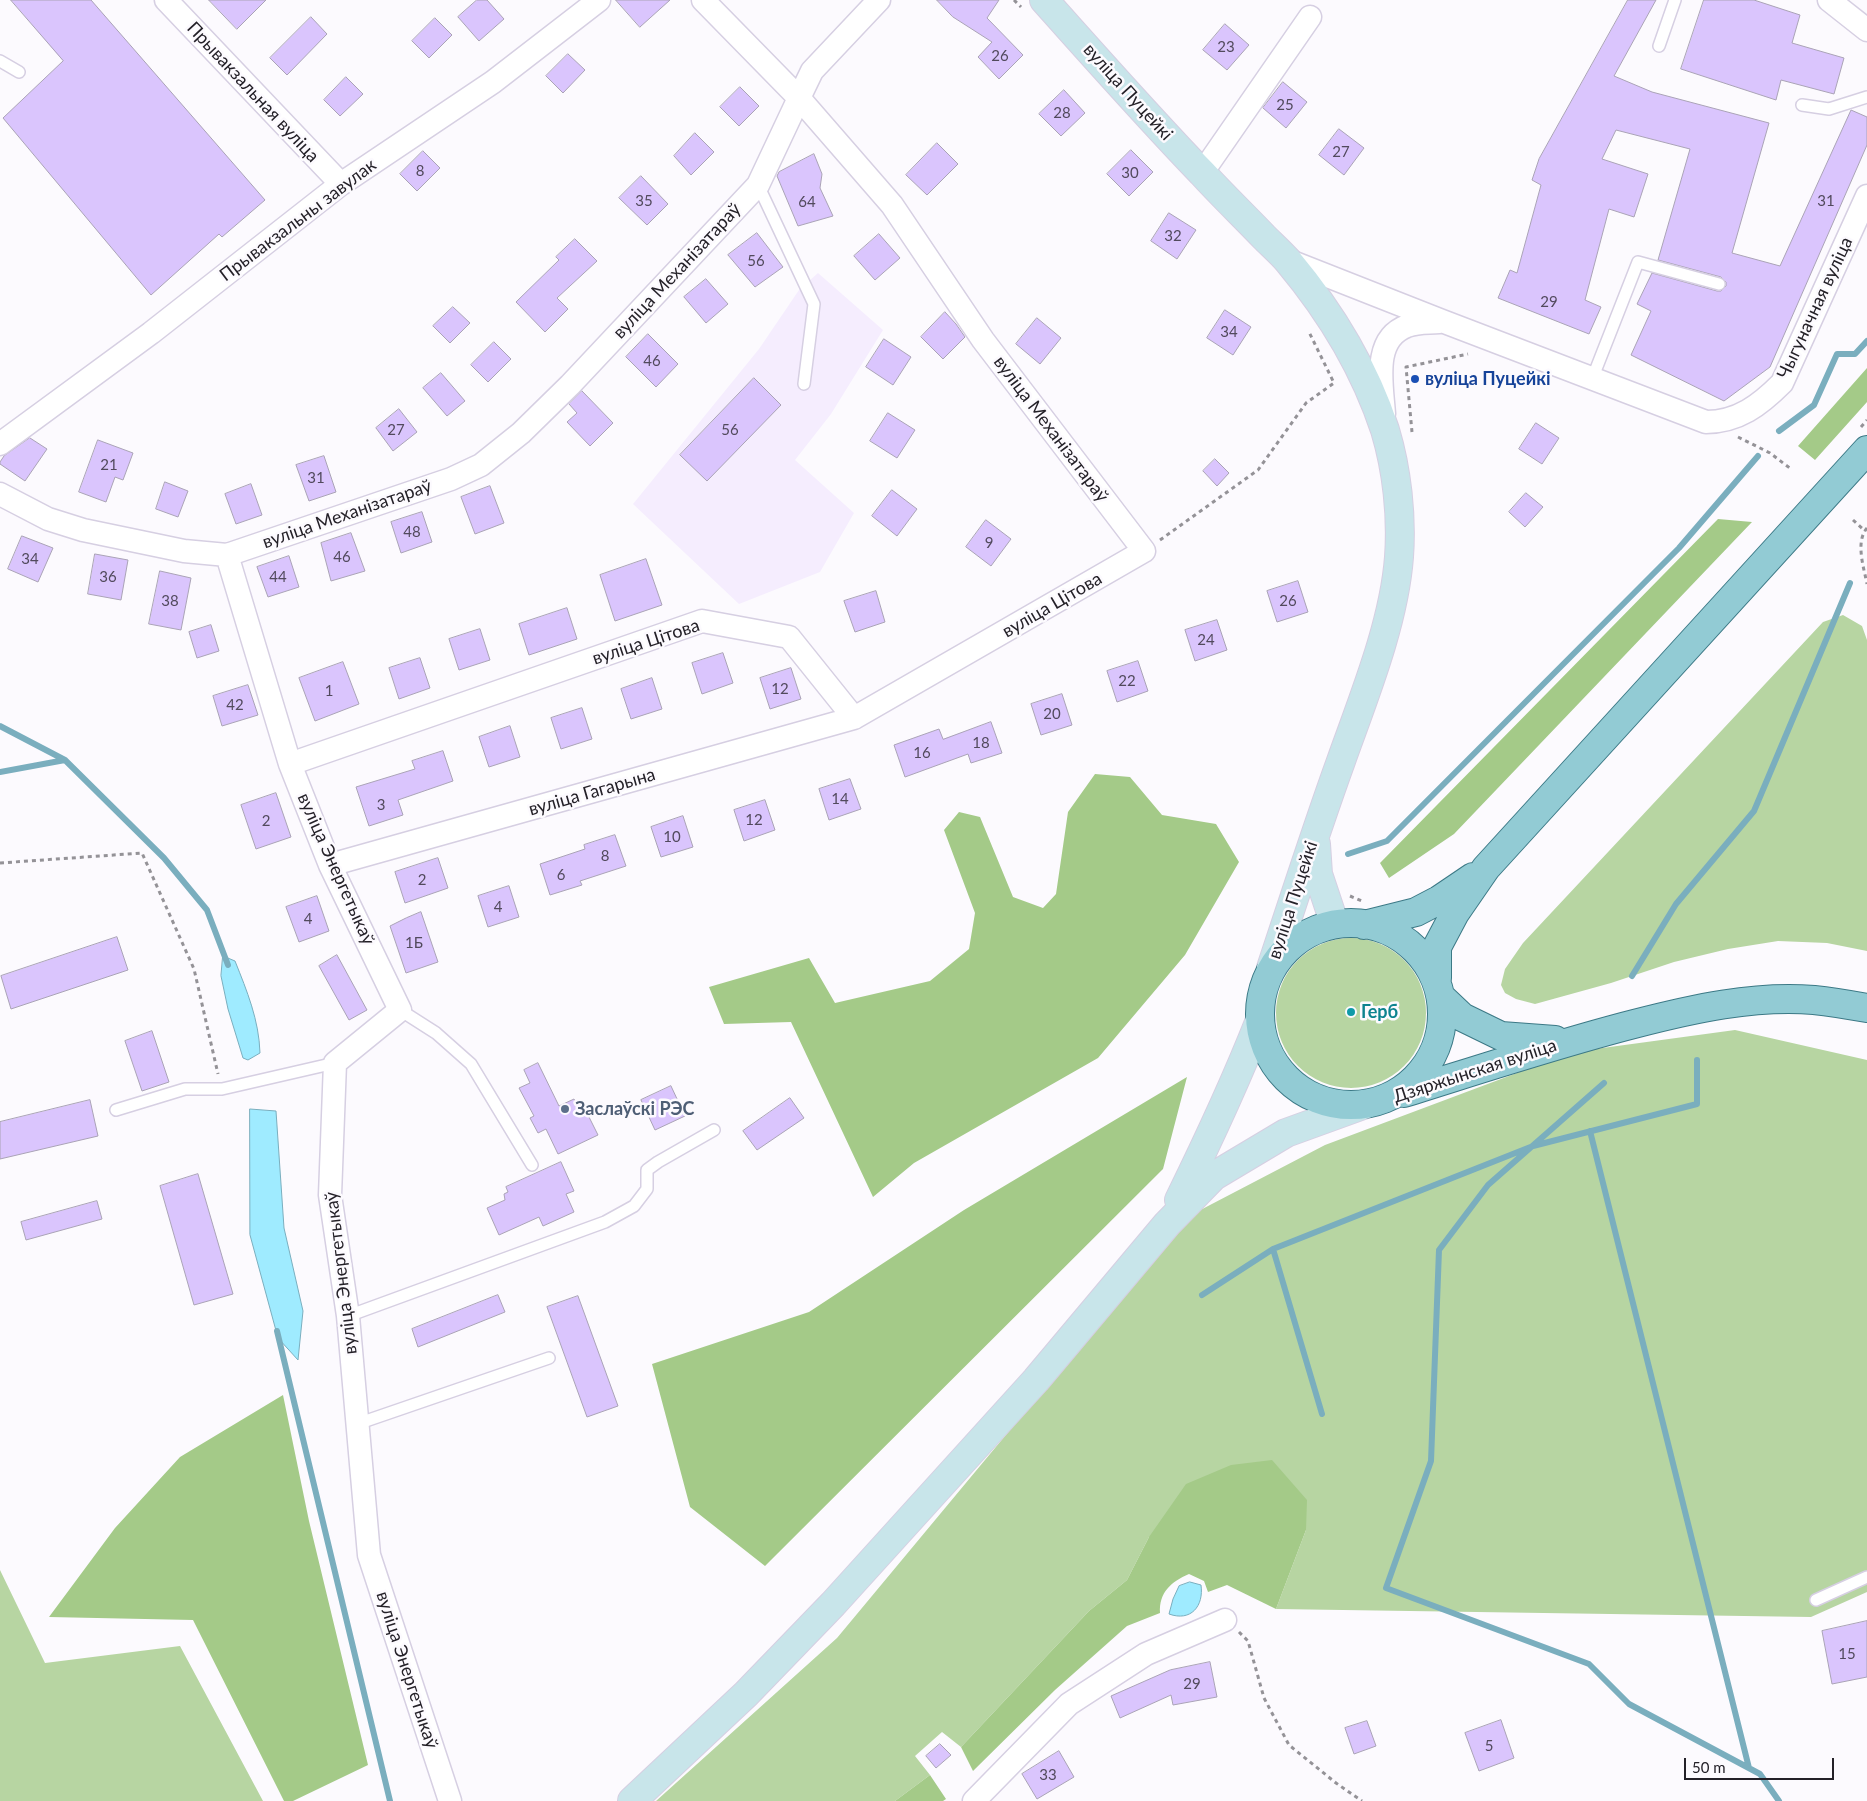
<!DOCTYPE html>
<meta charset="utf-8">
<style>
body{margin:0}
#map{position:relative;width:1867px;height:1801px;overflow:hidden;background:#fcfafe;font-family:Lato,sans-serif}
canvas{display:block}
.scale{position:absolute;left:1684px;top:1758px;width:150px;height:22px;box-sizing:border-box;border:2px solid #242128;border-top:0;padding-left:6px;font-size:15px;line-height:18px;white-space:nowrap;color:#242128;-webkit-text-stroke:4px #fcfafe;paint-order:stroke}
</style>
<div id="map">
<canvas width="1867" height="1801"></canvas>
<div class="scale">50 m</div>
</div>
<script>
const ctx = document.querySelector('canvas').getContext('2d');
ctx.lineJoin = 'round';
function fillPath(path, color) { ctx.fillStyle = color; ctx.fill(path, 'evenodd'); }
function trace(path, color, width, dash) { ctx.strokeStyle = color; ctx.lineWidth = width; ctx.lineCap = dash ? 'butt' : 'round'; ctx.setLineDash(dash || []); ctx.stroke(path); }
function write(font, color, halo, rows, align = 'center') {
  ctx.font = font + ' Lato,sans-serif'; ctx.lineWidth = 5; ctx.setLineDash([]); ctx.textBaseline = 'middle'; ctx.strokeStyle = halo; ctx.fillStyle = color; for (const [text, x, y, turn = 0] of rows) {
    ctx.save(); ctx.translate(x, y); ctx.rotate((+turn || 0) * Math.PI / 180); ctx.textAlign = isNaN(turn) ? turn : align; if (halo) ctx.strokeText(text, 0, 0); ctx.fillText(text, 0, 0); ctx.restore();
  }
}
const medical = new Path2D(`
 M818,273L883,330L831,414L795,460L854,513L820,572L739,604L633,504L759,349L799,290Z`);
const green = new Path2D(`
 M1843,615L1862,626L1867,640V951L1827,943L1778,941L1728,949L1674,962L1611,983L1535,1004L1516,999L1505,993L1501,985L1505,969L1523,943L1823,622Z
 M1276 1013a75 75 0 1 1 150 0a75 75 0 1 1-150 0Z
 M1735,1030L1867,1060V1592L1811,1617L1276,1609L1306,1530L1149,1537L1127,1580L1089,1611L961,1747L942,1732L915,1756L930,1775L895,1801H656L837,1638L1187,1217L1325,1145L1573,1052Z
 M0,1570L45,1663L180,1646L263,1801H0Z`);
const forest = new Path2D(`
 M1867,368V402L1815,460L1798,446Z
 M1718,519L1752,522L1454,834L1389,878L1380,863Z
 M1095,774L1130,777L1162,815L1216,824L1239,862L1185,955L1098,1058L914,1163L873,1197L791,1022L724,1024L709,987L809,958L835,1003L930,981L969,949L975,913L944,830L959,812L980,817L1013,897L1043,908L1056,894L1068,812Z
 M1187,1077L1163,1169L765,1566L690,1507L652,1364L809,1312L964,1210Z
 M283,1395L309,1521L368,1765L293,1801H284L193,1620L49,1617L115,1528L180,1457Z
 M1272,1460L1307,1500L1306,1530L1276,1609L1227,1585L1208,1592L1204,1581L1189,1574C1171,1582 1159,1592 1160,1613L1127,1626L1055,1690L973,1771L961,1747L1089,1611L1127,1580L1149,1537L1186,1484L1231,1465Z
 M930,1775L946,1799L943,1801H895Z`);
const water = new Path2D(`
 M223,956L235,961C247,991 259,1020 260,1053L248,1060L243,1058L228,1009L221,976Z
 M250,1109L276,1111L284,1228L303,1311L298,1360L278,1338L250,1235Z
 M1190,1582L1201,1585C1204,1606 1191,1622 1169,1614L1173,1599L1179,1586Z`);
const stream = new Path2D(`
 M1779,431L1814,405L1837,354H1855L1867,341
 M0,726L65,760L164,858L207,910L228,965
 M0,772L65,760
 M1348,854L1387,841L1679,548L1758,456
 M1632,976L1676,904L1754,811L1850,583
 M1604,1083L1488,1185L1439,1250L1431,1461L1386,1588L1589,1664L1629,1704L1760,1774L1779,1801
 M1590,1131L1749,1768
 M1273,1249L1533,1146L1697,1104V1060
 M1202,1295L1273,1249L1322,1414
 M277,1331L390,1801`);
const building = new Path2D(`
 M11,0H91L265,200L222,237L219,234L151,295L3,118L63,61Z
 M209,0H266L237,29Z
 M477,0H487L504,19L479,41L458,17Z
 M616,0H670L640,27Z
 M937,0H999L987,18L1023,55L999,79L978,57L992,42L953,17Z
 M1628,0H1656L1614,76L1652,92L1769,123L1732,253L1780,266L1851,110L1867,117V145L1770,367L1724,401L1631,355L1651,311L1637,304L1652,273L1717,291H1721L1726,286V282L1721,277L1658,260L1690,149L1616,130L1602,159L1648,174L1634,217L1609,209L1585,300L1601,307L1589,334L1498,298L1510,270L1517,273L1541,185L1532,180L1539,159Z
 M1704,0H1754L1800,15L1792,43L1844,58L1834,94L1781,80L1776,100L1681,69Z
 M311,17L327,34L287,75L270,58Z
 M435,18L452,35L429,58L412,41Z
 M1225,24L1249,45L1227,70L1203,50Z
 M568,54L585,70L563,93L546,76Z
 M346,77L363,94L340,116L324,100Z
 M1283,82L1307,102L1286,128L1263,108Z
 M740,87L759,106L739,126L720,107Z
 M1064,90L1085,113L1061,136L1039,114Z
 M1339,129L1364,148L1344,175L1319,155Z
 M695,133L714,152L691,175L674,156Z
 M937,143L958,164L927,195L906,175Z
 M1131,150L1153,172L1129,196L1107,174Z
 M423,151L440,168L417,191L400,174Z
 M814,154L822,174L820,188L833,216L798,226L777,176L779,172Z
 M641,176L668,204L647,225L619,198Z
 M1169,213L1196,230L1177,259L1151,241Z
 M757,233L783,267L755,287L728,255Z
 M879,234L900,258L875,280L854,256Z
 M575,239L597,261L557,298L568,309L545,332L516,302L559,260L556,257Z
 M706,279L728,304L706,323L684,297Z
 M453,307L470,323L450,343L433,326Z
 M1225,310L1251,327L1233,355L1207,338Z
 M945,312L956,324L965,337L943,359L921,337Z
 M1037,318L1061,338L1040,364L1016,344Z
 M648,334L678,364L656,387L626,357Z
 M884,339L911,357L893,385L866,367Z
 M494,342L511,359L488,382L471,365Z
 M441,373L465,401L447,416L423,388Z
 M754,378L781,405L707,481L680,455Z
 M582,391L613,423L590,446L567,422L577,413L569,404Z
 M399,409L417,432L393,451L376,428Z
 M888,413L915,430L897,458L870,441Z
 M1536,423L1559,438L1542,464L1519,449Z
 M30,438L47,449L25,481L0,464V462L4,456Z
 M98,440L133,453L123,480L115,477L106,502L79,492Z
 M324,456L336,492L309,501L296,465Z
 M1215,459L1229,473L1217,486L1203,471Z
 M165,482L188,491L178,517L156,509Z
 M251,484L262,515L236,524L225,494Z
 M490,486L504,523L475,534L461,497Z
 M892,490L917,509L897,536L872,516Z
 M1526,493L1543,507L1525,527L1509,512Z
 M422,512L432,542L401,553L391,522Z
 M986,520L1011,539L991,566L966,547Z
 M351,533L365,571L331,581L321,543Z
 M22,536L53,548L38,582L8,569Z
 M95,554L128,560L121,600L88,594Z
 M289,556L299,587L268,597L257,567Z
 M646,559L662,605L615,621L600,575Z
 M160,571L191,578L181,630L149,624Z
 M1298,581L1308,612L1277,622L1267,591Z
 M876,591L885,622L855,632L844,601Z
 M567,608L577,639L529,655L519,624Z
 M1217,620L1227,650L1195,661L1185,630Z
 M211,625L219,651L197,658L189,632Z
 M480,629L490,660L459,670L449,639Z
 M723,653L733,683L702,694L692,663Z
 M420,658L430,688L399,699L389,668Z
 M1138,661L1148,691L1117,702L1107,671Z
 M343,662L359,704L315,721L299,678Z
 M791,668L801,699L770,709L760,678Z
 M652,678L662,709L631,719L621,689Z
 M248,685L258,715L222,726L213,696Z
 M1062,694L1072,725L1041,735L1031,704Z
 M582,708L592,739L561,749L551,718Z
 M991,722L1002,753L971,763L968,754L905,777L894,745L939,729L943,739Z
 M510,726L520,757L489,767L479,737Z
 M443,751L453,781L398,800L403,815L369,826L356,787L415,769L412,761Z
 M850,779L861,809L829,820L819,789Z
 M276,793L291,837L256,849L241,805Z
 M765,800L775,830L744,841L734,810Z
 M683,816L693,847L661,857L651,827Z
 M615,835L626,866L580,881L582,885L550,895L540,864L585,849L584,845Z
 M438,858L448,888L405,903L395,872Z
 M509,886L519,917L488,927L478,896Z
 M317,896L329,931L299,942L286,907Z
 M421,912L438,962L406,973L390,926L406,918Z
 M117,937L128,970L11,1009L1,976Z
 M337,955L367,1010L349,1020L319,966Z
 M152,1031L169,1082L142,1091L125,1041Z
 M538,1063L559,1106L574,1099L578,1107L582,1103L598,1135L558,1154L546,1129L538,1133L530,1118L534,1116L519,1088L530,1083L524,1070Z
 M671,1086L685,1116L655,1130L641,1100Z
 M790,1098L804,1118L757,1150L743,1131Z
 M90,1100L98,1136L0,1159V1122Z
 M561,1162L574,1191L566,1194L574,1212L543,1226L539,1217L499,1235L487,1208L505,1200L504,1194L508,1192L506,1187Z
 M198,1174L233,1294L194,1305L160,1186Z
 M97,1201L102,1219L26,1240L21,1222Z
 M498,1295L505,1312L418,1347L412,1329Z
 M578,1296L618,1406L587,1417L547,1307Z
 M1867,1621V1677L1832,1684L1822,1631Z
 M1210,1662L1217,1697L1173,1705L1171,1695L1120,1718L1111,1696L1170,1670Z
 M1501,1720L1514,1758L1479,1771L1465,1733Z
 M1367,1721L1376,1746L1354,1754L1345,1728Z
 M940,1744L951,1755L936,1768L926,1756Z
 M1059,1751L1074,1777L1037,1799L1022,1774Z`);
const path = new Path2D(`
 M1014,0L1021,7
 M1861,427L1867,420
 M1412,432L1406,367L1468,354
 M1738,437L1770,453L1791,469
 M1853,520L1865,531
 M1867,528C1855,542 1864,568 1867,584
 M1160,540L1258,470L1306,403L1334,383L1309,332
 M0,863L142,853L194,969L218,1074
 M1350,896L1362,901
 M1239,1632L1248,1641L1264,1698L1289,1745L1336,1783L1362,1801`);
const lane = new Path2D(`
 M1659,46L1675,0
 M0,61L19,72
 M1802,105L1829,109L1867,97
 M758,185L814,304L804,384
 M1594,379L1596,369L1638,262L1719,284
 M400,1010L436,1033L471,1064L532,1165
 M116,1110L185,1089H222L335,1063
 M348,1316L605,1222L634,1206L647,1189V1170L658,1162L714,1130
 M357,1424L549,1358
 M1816,1600L1867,1577`);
const street = new Path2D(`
 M166,0L341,184
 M703,0L799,98L812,71L879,0
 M1829,0L1867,30
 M1202,173L1310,17
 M1287,260L1442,321L1706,422C1738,422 1760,405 1782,383L1867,196
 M1384,414C1382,384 1372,339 1407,326C1417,322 1429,323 1439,322
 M0,444L151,333L341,184L493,82L599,0
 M0,494L48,519L83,530L184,551L227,555L451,479L481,465L521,433L570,385L758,185L799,98L892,205L983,340L1144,551L854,718L789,637L702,621L290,764
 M227,555L290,764L330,865L400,1010L335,1063L330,1195L348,1316L369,1555L450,1801
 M330,865L854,718
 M974,1801L1069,1704L1146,1654L1225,1620`);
const secondary = new Path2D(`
 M1044,0C1096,58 1148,117 1202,173C1222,195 1244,216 1264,237C1272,245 1281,253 1288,261C1329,310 1365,369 1385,430C1397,470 1402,516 1399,557C1394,624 1363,699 1341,761C1316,830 1294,899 1271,968
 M1316,844L1318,874L1334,922
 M1179,1200C1208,1141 1236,1081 1260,1020
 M632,1801L746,1694L833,1604L1036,1380L1167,1224L1214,1176L1286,1133L1366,1104`);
const primary = new Path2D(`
 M1260 1014a91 91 0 1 1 182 0a91 91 0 1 1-182 0Z
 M1364,925L1416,912L1439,900L1473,877
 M1437,978V947L1455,913L1486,868L1867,450
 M1443,999L1462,1017L1501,1036L1555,1040
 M1404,1093C1481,1069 1556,1044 1634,1024C1692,1009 1754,995 1814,1000C1832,1002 1850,1005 1867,1008`);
const markers = [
 [1415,379,5,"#1a4fb4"],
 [1351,1012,5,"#0f9aa8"],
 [565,1109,5,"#5c6f8a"]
];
const numberNames = [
 ["23",1226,47],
 ["26",1000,56],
 ["25",1285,105],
 ["28",1062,113],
 ["27",1341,152],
 ["8",420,171],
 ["30",1130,173],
 ["35",644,201],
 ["31",1826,201],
 ["64",807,202],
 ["32",1173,236],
 ["56",756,261],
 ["29",1549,302],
 ["34",1229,332],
 ["46",652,361],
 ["27",396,430],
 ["56",730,430],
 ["21",109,465],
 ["31",316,478],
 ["48",412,532],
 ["9",989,543],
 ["46",342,557],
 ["34",30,559],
 ["36",108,577],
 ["44",278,577],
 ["38",170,601],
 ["26",1288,601],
 ["24",1206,640],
 ["22",1127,681],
 ["12",780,689],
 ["1",329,691],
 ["42",235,705],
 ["20",1052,714],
 ["18",981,743],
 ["16",922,753],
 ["14",840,799],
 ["3",381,805],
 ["12",754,820],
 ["2",266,821],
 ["10",672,837],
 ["8",605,856],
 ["6",561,875],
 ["2",422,880],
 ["4",498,907],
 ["4",308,919],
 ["1Б",414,943],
 ["15",1847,1654],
 ["29",1192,1684],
 ["5",1489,1746],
 ["33",1048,1775]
];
const streetNames = [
 ["Прывакзальная вуліца",253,92,47],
 ["вуліца Пуцейкі",1128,92,48],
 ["Прывакзальны завулак",298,220,-37],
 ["вуліца Механізатараў",677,271,-47],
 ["Чыгуначная вуліца",1815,308,-65],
 ["вуліца Механізатараў",1051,429,53],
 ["вуліца Механізатараў",347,514,-19],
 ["вуліца Цітова",1052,605,-30],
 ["вуліца Цітова",646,642,-18],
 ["вуліца Гагарына",592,792,-16],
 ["вуліца Энергетыкаў",336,869,66],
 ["вуліца Пуцейкі",1293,900,-72],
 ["Дзяржынская вуліца",1475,1071,-18],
 ["вуліца Энергетыкаў",341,1273,-97],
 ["вуліца Энергетыкаў",407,1670,72]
];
const transitNames = [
 ["вуліца Пуцейкі",1425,379]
];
const cultureNames = [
 ["Герб",1361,1012]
];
const serviceNames = [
 ["Заслаўскі РЭС",575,1109]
];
fillPath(medical, '#f5edfe');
fillPath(green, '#b7d5a2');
fillPath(forest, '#a4ca88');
fillPath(water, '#9febff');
trace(water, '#7aaebe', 1);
trace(stream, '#7aaebe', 6);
fillPath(building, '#dac5fd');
trace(building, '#aaa3b6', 1);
trace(lane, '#d6cfe2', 14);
trace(street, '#d6cfe2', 25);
trace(secondary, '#d6cfe2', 30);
trace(primary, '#3c7986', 30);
trace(path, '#949297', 3, [4, 4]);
trace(lane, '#fff', 11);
trace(street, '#fff', 22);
trace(secondary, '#c8e5ea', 28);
trace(primary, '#92cbd4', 28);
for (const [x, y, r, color] of markers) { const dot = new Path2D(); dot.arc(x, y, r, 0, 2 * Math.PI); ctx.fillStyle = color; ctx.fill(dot); trace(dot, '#fcfafe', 2); }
write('15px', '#524a5d', null, numberNames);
write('18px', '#242128', '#fcfafe', streetNames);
write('bold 18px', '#164399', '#fcfafe', transitNames, 'left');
write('bold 18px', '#0d838f', '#fcfafe', cultureNames, 'left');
write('bold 18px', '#4e5e75', '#fcfafe', serviceNames, 'left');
</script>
